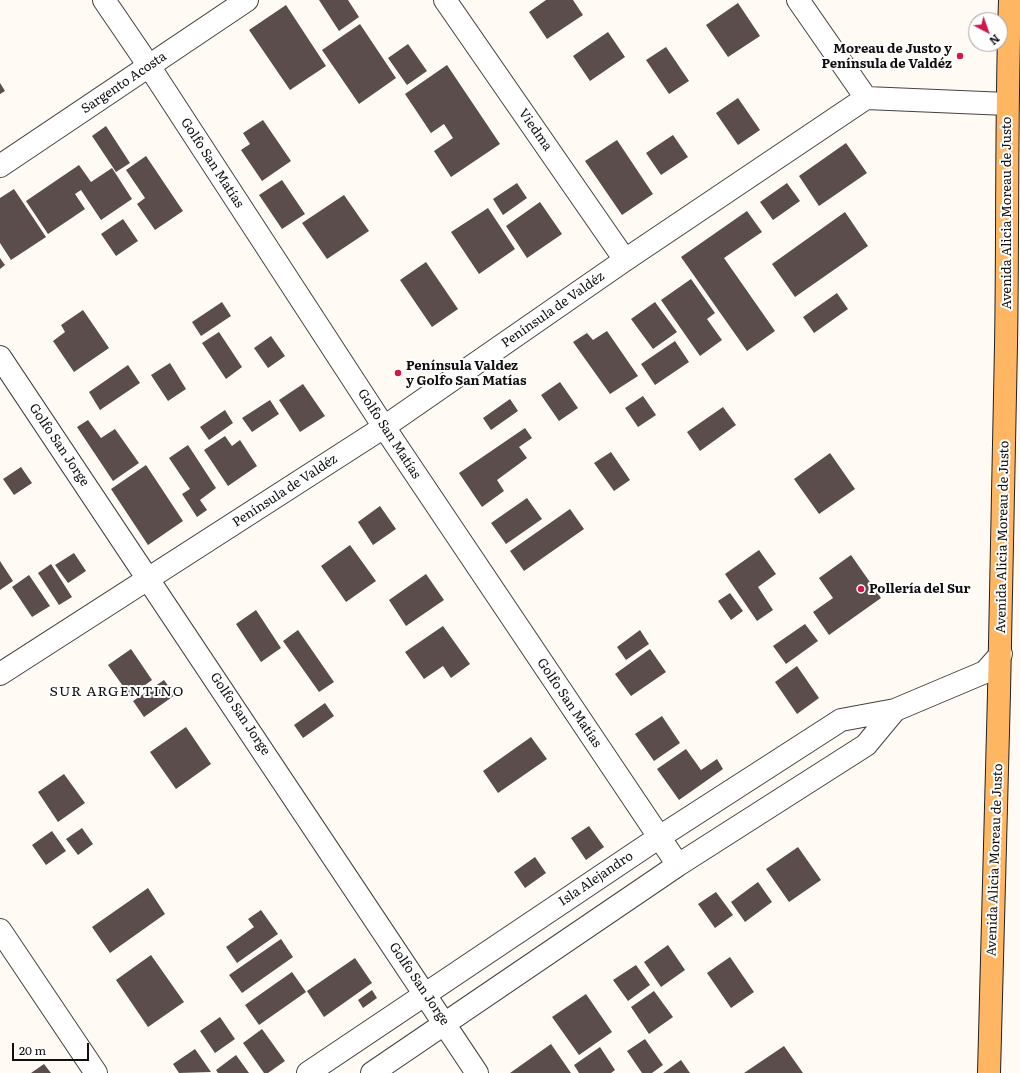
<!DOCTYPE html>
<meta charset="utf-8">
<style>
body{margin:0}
#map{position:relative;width:1020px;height:1073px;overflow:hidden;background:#fffaf3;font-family:Literata,serif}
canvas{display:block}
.north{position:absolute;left:968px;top:12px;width:40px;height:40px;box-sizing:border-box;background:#fff;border:1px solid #9f9f9f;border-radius:50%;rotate:139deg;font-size:11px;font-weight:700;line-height:16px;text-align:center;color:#101010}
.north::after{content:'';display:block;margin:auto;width:14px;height:18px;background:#cf194b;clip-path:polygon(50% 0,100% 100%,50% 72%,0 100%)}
.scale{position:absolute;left:12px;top:1043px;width:77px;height:18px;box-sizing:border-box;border:2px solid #101010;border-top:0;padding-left:5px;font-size:12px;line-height:14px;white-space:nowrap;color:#101010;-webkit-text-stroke:3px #fff;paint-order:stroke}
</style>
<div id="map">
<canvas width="1020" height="1073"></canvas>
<div class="north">N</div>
<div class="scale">20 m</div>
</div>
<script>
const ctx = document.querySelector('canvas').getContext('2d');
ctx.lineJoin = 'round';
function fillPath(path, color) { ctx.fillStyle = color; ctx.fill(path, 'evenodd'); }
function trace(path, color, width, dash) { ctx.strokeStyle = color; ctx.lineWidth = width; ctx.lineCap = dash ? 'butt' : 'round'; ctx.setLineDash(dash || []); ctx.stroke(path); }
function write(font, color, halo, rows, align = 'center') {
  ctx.font = font + ' Literata,serif'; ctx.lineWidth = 4; ctx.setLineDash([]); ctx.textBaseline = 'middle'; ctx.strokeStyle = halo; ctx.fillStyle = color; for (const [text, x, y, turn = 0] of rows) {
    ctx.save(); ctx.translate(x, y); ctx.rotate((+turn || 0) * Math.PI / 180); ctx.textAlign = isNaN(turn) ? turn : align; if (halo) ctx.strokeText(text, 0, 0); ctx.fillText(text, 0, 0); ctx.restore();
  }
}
const building = new Path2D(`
 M319,0H348L359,17L339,31Z
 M546,0H573L583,15L547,39L529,12Z
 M738,3L760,36L728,57L706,25Z
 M286,5L326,66L290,90L249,30Z
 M360,24L396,78L359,104L322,50Z
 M608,32L625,57L590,81L573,56Z
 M408,44L427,71L407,85L388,58Z
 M666,47L689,81L669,94L646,60Z
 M447,65L500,144L451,177L434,151L453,138L444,124L431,133L405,94Z
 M0,83L5,91L0,94Z
 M738,98L760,130L738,145L716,113Z
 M263,120L291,161L262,181L241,150L250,144L243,133Z
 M106,126L130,163L116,172L92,136Z
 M673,135L688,157L661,175L646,153Z
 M617,140L653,194L622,215L585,161Z
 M846,143L867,173L819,206L799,176Z
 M146,156L183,211L155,230L137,204L145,198L126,170Z
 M79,165L91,182L112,168L132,199L101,220L81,190L75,194L85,209L48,234L26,201Z
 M282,180L305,214L282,229L259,195Z
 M517,183L527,198L503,215L493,199Z
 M787,183L800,201L773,220L760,202Z
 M14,189L46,237L11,260L0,243V198Z
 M344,195L369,231L327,259L302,223Z
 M540,202L562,234L527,258L506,226Z
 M488,208L515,249L479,274L451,232Z
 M747,211L762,232L724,258L775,331L747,351L681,257Z
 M845,212L868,246L795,297L772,264Z
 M123,219L138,241L116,256L101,234Z
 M0,258L5,265L0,269Z
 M426,262L458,309L432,327L400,280Z
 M691,279L715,313L707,319L722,340L700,356L661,300Z
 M837,293L848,309L814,333L803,317Z
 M222,302L231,316L201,336L192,322Z
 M655,302L677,332L653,349L631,319Z
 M83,310L109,348L74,372L53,341L65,332L61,325Z
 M607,331L638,376L610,394L573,342L587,333L593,340Z
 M219,332L242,367L226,379L202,343Z
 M271,336L285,356L268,368L254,348Z
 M675,341L689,362L655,385L641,364Z
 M170,363L186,389L168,401L151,375Z
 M128,365L140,383L100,410L89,392Z
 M560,382L578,408L559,421L541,395Z
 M303,384L325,416L300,432L279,400Z
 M643,396L656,415L638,427L625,408Z
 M510,399L518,411L491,430L483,418Z
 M270,400L279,414L252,432L242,418Z
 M723,407L736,425L700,451L687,432Z
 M225,410L233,423L209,440L200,427Z
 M88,420L101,438L115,429L139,463L113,481L77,427Z
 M525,428L532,438L519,447L527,458L497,480L504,491L482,507L459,473Z
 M225,436L232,446L240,440L257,466L228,486L204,450Z
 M188,445L216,488L200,500L207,510L197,517L182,494L190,489L169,458Z
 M611,452L630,480L614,491L594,463Z
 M830,453L855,489L819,514L794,479Z
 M146,465L183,521L148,545L111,489Z
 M21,467L32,483L14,495L3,479Z
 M527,498L542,519L506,544L491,523Z
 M380,506L396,529L373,545L358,522Z
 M570,509L584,529L524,571L510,551Z
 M350,545L376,581L346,602L321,566Z
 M759,550L776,574L758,587L773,610L757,621L725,574Z
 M74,553L86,571L68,583L55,565Z
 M851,555L881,598L829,635L813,612L833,598L819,578Z
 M0,561L13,581L0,590Z
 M51,564L72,597L59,605L38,573Z
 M426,574L444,600L406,626L389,600Z
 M29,575L50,606L32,617L12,587Z
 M730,593L743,611L731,620L718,601Z
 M256,610L281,648L261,662L236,624Z
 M805,624L818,641L786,664L773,646Z
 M443,626L470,664L451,678L443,666L424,679L405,652Z
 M298,630L334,682L319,692L283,641Z
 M640,630L649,644L626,660L617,647Z
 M131,649L152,680L130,696L108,665Z
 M650,649L666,672L631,696L615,674Z
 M797,666L819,698L797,714L775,682Z
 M164,680L175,695L144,717L133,701Z
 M325,703L334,716L303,738L294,725Z
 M662,716L680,743L654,761L635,734Z
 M186,727L211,764L176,789L150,752Z
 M531,737L547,759L498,793L483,771Z
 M686,749L701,770L717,759L723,769L679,800L657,769Z
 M64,774L85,803L58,822L38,792Z
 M589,826L604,847L586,860L571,838Z
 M82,828L93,844L78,855L66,839Z
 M52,831L66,851L46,865L32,845Z
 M798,847L821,880L789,902L766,869Z
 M535,857L546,873L525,888L514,872Z
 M758,882L772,902L745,922L731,902Z
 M148,888L165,914L110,953L92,927Z
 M716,892L733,915L715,928L698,904Z
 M261,910L278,934L237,963L226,947L254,927L248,919Z
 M281,939L293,957L242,993L229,975Z
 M668,945L685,970L661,987L644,962Z
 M151,955L184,1002L148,1027L116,980Z
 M730,957L754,992L731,1008L707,973Z
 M355,958L372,983L324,1017L307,991Z
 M636,965L650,985L628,1001L613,980Z
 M292,972L306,992L259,1025L245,1005Z
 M372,990L377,998L363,1008L358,1000Z
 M654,991L673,1017L649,1034L631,1007Z
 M586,994L612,1032L579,1055L552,1017Z
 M220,1017L235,1039L215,1053L200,1031Z
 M262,1029L285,1061L268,1073H264L243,1043Z
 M645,1039L663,1065L652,1073H642L627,1051Z
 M551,1044L571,1073H510Z
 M784,1046L803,1073H744Z
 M600,1047L615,1070L611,1073H579L574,1065Z
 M195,1049L211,1072L179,1073L173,1064Z
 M236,1055L249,1073H218L216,1070Z
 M681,1060L690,1073H663Z
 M44,1064L51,1073H31Z`);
const minor = new Path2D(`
 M104,0L149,66L384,427L678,865
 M445,0L625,260
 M798,0L866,98
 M0,166L247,0
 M0,357L477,1073
 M0,674L384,427L625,260L866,98L1007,104
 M0,930L96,1073
 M308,1073L658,838L841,720L895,710L985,672L1001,654
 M372,1073L678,865L866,745L895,710`);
const major = new Path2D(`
 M989,1073C996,830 1002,588 1006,345C1008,230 1006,115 1010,0`);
const markers = [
 [960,56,4,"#cf194b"],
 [398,373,4,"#cf194b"],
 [861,589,4,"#cf194b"]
];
const poiNames = [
 ["Moreau de Justo y",952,49,"right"],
 ["Península de Valdéz",952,64,"right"],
 ["Península Valdez",406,366],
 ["y Golfo San Matías",406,381],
 ["Pollería del Sur",869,589]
];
const streetNames = [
 ["Sargento Acosta",124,83,-34],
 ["Viedma",535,130,55],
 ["Golfo San Matías",212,163,57],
 ["Avenida Alicia Moreau de Justo",1007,213,-90],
 ["Península de Valdéz",553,310,-35],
 ["Golfo San Matías",389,434,57],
 ["Golfo San Jorge",59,445,56],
 ["Península de Valdéz",285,491,-33],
 ["Avenida Alicia Moreau de Justo",1003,537,-89],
 ["Golfo San Matías",569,703,56],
 ["Golfo San Jorge",240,714,56],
 ["Avenida Alicia Moreau de Justo",995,860,-88],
 ["Isla Alejandro",596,879,-34],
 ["Golfo San Jorge",419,984,56]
];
const neighbourhoodNames = [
 ["SUR ARGENTINO",117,692]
];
fillPath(building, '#5a4d4b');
trace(minor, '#434343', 24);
trace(major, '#212121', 24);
trace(minor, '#fff', 22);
trace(major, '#ffb663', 22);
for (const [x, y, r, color] of markers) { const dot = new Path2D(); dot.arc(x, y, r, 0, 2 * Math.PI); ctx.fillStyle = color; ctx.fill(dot); trace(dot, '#fff', 1.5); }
write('bold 13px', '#101010', '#fff', poiNames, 'left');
write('13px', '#101010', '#fff', streetNames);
ctx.letterSpacing = '1px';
write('14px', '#101010', '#fff', neighbourhoodNames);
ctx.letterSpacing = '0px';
</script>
